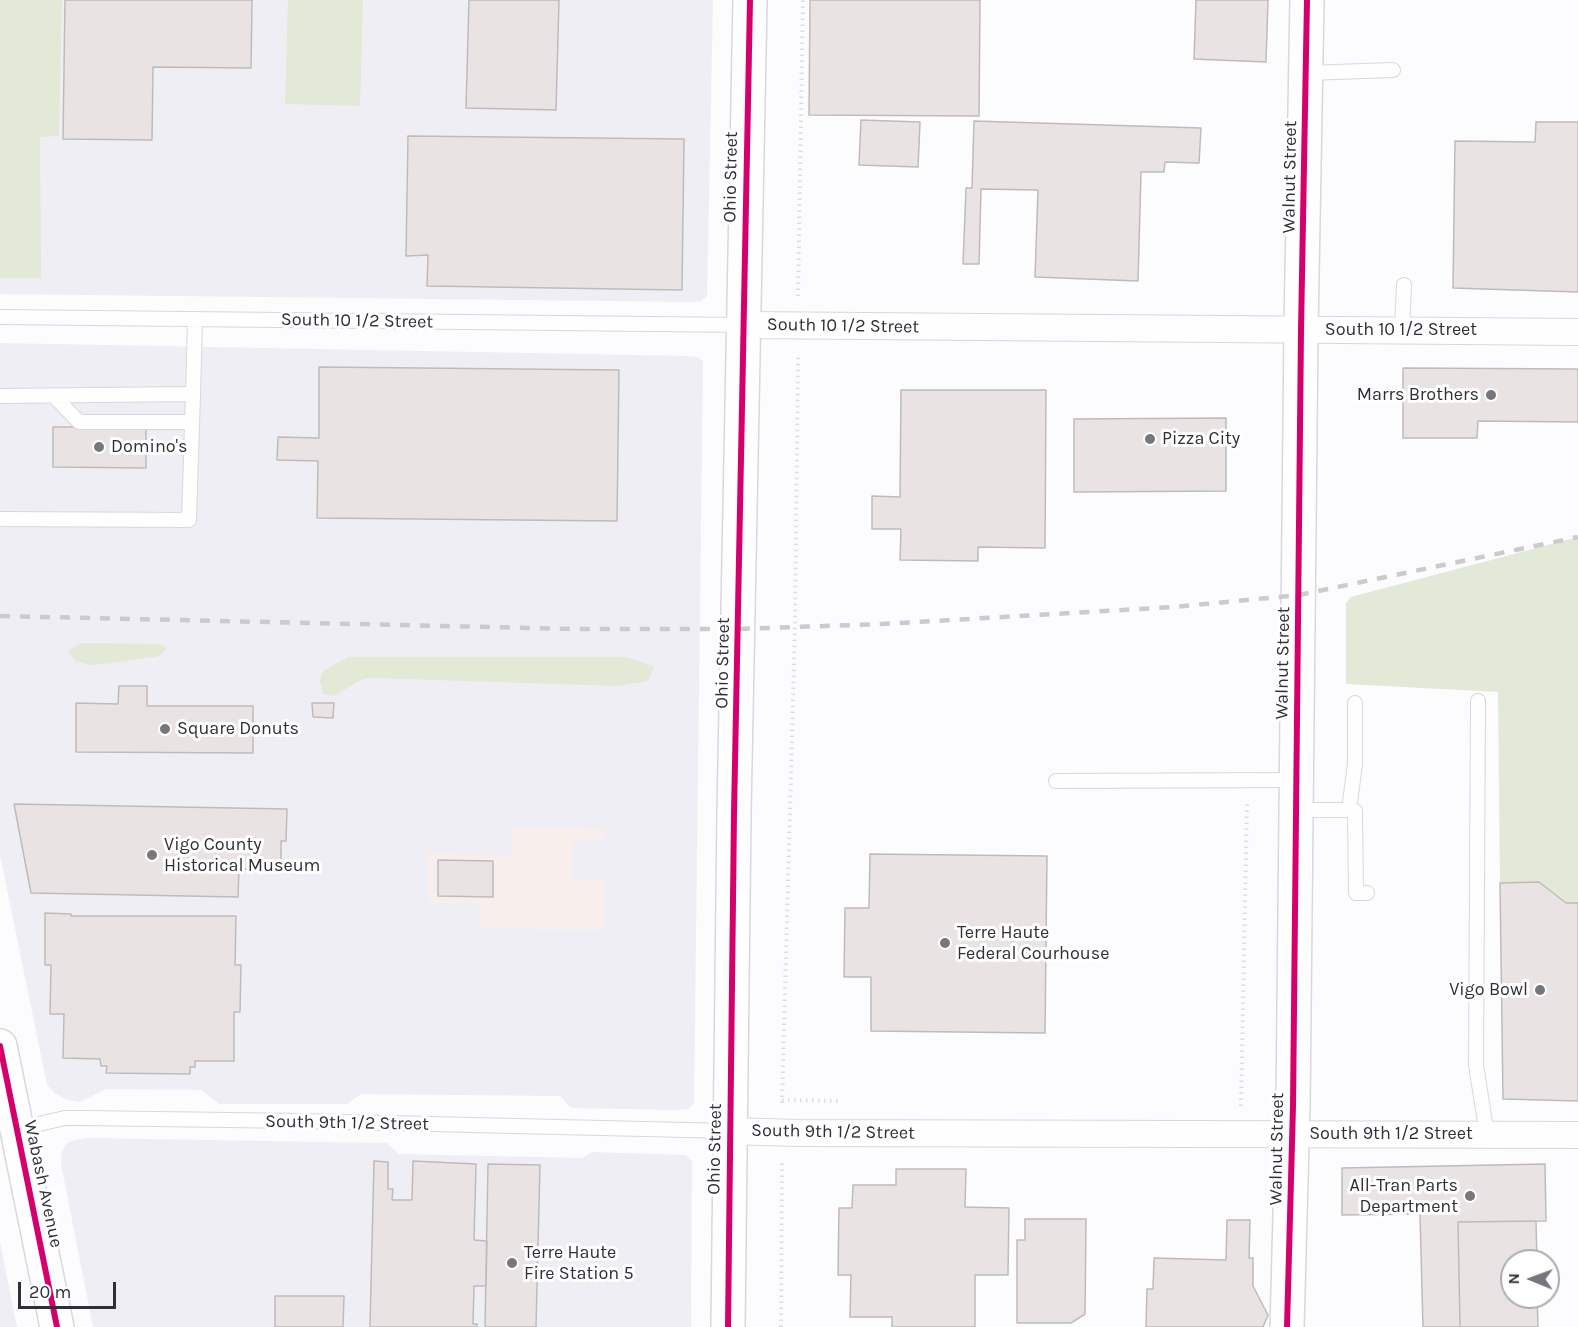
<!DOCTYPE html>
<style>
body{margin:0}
#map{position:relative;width:1578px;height:1327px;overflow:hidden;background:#fcfbfd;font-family:Karla,sans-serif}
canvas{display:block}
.north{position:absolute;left:1500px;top:1249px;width:60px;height:60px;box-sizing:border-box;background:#fff;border:2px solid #acabaf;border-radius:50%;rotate:271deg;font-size:16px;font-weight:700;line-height:24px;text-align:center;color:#302e36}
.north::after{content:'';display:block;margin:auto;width:21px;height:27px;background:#77767c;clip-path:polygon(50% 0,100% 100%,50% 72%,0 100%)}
.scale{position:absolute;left:18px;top:1282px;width:98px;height:27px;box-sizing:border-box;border:3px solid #302e36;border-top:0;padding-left:8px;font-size:18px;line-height:21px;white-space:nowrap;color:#302e36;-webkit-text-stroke:4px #fff;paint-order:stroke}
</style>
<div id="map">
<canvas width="1578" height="1327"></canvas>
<div class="north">N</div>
<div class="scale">20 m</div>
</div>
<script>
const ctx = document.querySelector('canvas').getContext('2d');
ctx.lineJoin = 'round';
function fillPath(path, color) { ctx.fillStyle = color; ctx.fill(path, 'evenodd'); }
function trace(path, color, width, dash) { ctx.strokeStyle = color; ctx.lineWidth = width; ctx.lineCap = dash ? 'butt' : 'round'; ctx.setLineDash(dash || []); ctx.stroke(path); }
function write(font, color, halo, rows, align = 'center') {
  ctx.font = font + ' Karla,sans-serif'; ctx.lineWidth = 6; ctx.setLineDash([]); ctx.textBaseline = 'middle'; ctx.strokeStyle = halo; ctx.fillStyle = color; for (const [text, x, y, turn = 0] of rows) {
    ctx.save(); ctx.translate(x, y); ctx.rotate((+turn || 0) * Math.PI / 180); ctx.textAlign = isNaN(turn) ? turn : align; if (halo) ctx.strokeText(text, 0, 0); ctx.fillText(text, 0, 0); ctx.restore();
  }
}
const built = new Path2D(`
 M0,0H713L707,296L701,301L693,302L0,294Z
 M0,343L688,356L698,357L703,361L694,1103L688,1109L679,1110L571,1108L560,1096L361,1094L347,1104H219L202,1090L106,1089L79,1102L68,1100L56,1094L47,1085L0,855Z
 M87,1138L386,1143L399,1154L582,1158L592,1152L686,1155L692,1162L691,1327H93L61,1164L62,1152L66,1144L74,1140Z
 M0,1242L17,1327H0Z`);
const industrial = new Path2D(`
 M513,828L604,829V840L573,839L572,879H604V930L481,929L480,903L428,902V854L512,855Z`);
const green = new Path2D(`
 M0,0H62L59,136L40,137L41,278H0Z
 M288,0H363L360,106L285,104Z
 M1578,537V903H1566L1539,882L1500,883L1498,692L1346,684V603L1351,597Z
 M82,643L159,644L167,648L159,656L113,663L90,665L76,661L67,651Z
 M348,657H627L654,667L648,681L617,686L373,678L360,680L334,696L323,694L320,681L323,671Z`);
const building = new Path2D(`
 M65,0H252L251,68L153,67L152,140L63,139Z
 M469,0H559L556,110L466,108Z
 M810,0H980L979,116L809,115Z
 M1196,0H1268L1266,62L1194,59Z
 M861,120L920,122L918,167L859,165Z
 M974,121L1201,128L1199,163L1165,162L1164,172H1141L1138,281L1035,277L1038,190L981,189L979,264H963L966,188H972Z
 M1536,122H1578V292L1453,288L1455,141L1535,142Z
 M408,136L684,139L682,290L427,286L428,255L406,256Z
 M319,367L619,370L617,521L317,518L318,461L277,460L278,437L319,438Z
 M1403,368L1578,369V422L1478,421L1477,438H1403Z
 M901,390H1046L1045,548L978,547V561L900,560L901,529H872V496L900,497Z
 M1226,418V491L1074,492V419Z
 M53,427H146V468L53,467Z
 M119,686H147V706H253V753L76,752V703L118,704Z
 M312,703H334L333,718L313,717Z
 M14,804L287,809L286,841H281V870L239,869L238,897L31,893Z
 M870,854L1047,856L1045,1033L871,1031V977H844L845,908H869Z
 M438,860L493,861V897L438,896Z
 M1539,882L1566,903H1578V1101L1503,1099L1500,883Z
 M45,913L71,914V916H236L235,965H241L240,1012H234V1061H195V1067H190V1074L106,1073L107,1066H101L100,1059L63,1058L64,1014H50L51,965H45Z
 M374,1161L388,1162V1189H393L392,1200H412L413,1161L476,1164L474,1240L487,1241L486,1286H474L473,1324H477V1327H370Z
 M488,1164L540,1165L536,1327H485Z
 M1545,1164L1546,1221L1458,1222L1460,1327H1423L1420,1214L1342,1215V1168Z
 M896,1169H966L965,1207L1009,1208L1008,1275H975V1327H892V1317H850L851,1275H838L839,1208H852L853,1185H896Z
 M1025,1219H1086L1085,1314L1071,1323H1017V1240H1025Z
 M1227,1220H1250L1249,1258H1253V1286L1268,1315L1263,1327H1146L1147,1289H1153L1154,1258L1226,1260Z
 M1536,1221L1537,1261H1512V1297H1537L1538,1327H1460L1458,1222Z
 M275,1296H344L343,1327H275Z`);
const path = new Path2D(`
 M798,296L803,0
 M782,1100L842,1101
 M782,1103L795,627L798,355
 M1241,1106L1247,802
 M781,1327L782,1162`);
const lane = new Path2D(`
 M1307,73L1393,70
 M0,317L744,325
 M1402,330L1404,285
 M193,394L195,319
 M53,395L79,422H192
 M0,396L193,394L189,520L0,519
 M1478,701L1476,1065L1487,1135
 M1056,781L1297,780
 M1297,810H1349L1355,764V703
 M1355,811L1356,893H1367
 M17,1129L65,1118H82L301,1121L730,1131`);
const street = new Path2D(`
 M744,325L1578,332
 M730,1131L798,1133L1578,1135`);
const secondary = new Path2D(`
 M728,1327L734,813L750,0
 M1287,1327L1293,1106L1301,330L1307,0`);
const primary = new Path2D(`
 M0,1046L57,1327`);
const rail = new Path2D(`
 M0,616L576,629H739L882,624L1174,607L1299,595L1578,537`);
const cycleway = new Path2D(`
 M0,1046L57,1327
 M728,1327L734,813L750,0
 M1287,1327L1293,1106L1301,330L1307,0`);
const markers = [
 [1491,395,6,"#77767c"],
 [1150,439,6,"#77767c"],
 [99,447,6,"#77767c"],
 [165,729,6,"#77767c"],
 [152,855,6,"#77767c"],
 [945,943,6,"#77767c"],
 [1540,990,6,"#77767c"],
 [1470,1196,6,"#77767c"],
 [512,1263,6,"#77767c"]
];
const streetNames = [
 ["Ohio Street",731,177,-89],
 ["Walnut Street",1290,177,-89],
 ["South 10 1/2 Street",357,321,1],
 ["South 10 1/2 Street",843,326,1],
 ["South 10 1/2 Street",1401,330],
 ["Ohio Street",723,663,-89],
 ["Walnut Street",1283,663,-89],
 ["South 9th 1/2 Street",347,1123,1],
 ["South 9th 1/2 Street",833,1132,1],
 ["South 9th 1/2 Street",1391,1134],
 ["Ohio Street",715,1149,-89],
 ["Walnut Street",1277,1149,-89],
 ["Wabash Avenue",43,1184,78]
];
const poiNames = [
 ["Marrs Brothers",1479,395,"right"],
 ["Pizza City",1162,439],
 ["Domino's",111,447],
 ["Square Donuts",177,729],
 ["Vigo County",164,845],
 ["Historical Museum",164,866],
 ["Terre Haute",957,933],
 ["Federal Courhouse",957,954],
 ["Vigo Bowl",1528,990,"right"],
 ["All-Tran Parts",1458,1186,"right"],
 ["Department",1458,1207,"right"],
 ["Terre Haute",524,1253],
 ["Fire Station 5",524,1274]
];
fillPath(built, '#f0eef5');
fillPath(industrial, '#f8efed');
fillPath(green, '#e2e9d6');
fillPath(building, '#e9e4e3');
trace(building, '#c0bbba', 1.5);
trace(lane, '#d8d7db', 16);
trace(street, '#d8d7db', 28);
trace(secondary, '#d8d7db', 36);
trace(primary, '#d8d7db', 36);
trace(path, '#dddcde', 4, [1.5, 4.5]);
trace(lane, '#fffeff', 14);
trace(street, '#fffeff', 26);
trace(secondary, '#fffeff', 33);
trace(primary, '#fffeff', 33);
trace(rail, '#cbcbcc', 4.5, [10, 10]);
trace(cycleway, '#d6006c', 6);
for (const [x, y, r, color] of markers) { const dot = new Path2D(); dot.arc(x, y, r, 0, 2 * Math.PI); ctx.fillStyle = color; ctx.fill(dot); trace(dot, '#fff', 2); }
write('18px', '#302e36', '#fff', streetNames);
write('18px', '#302e36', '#fff', poiNames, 'left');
</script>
